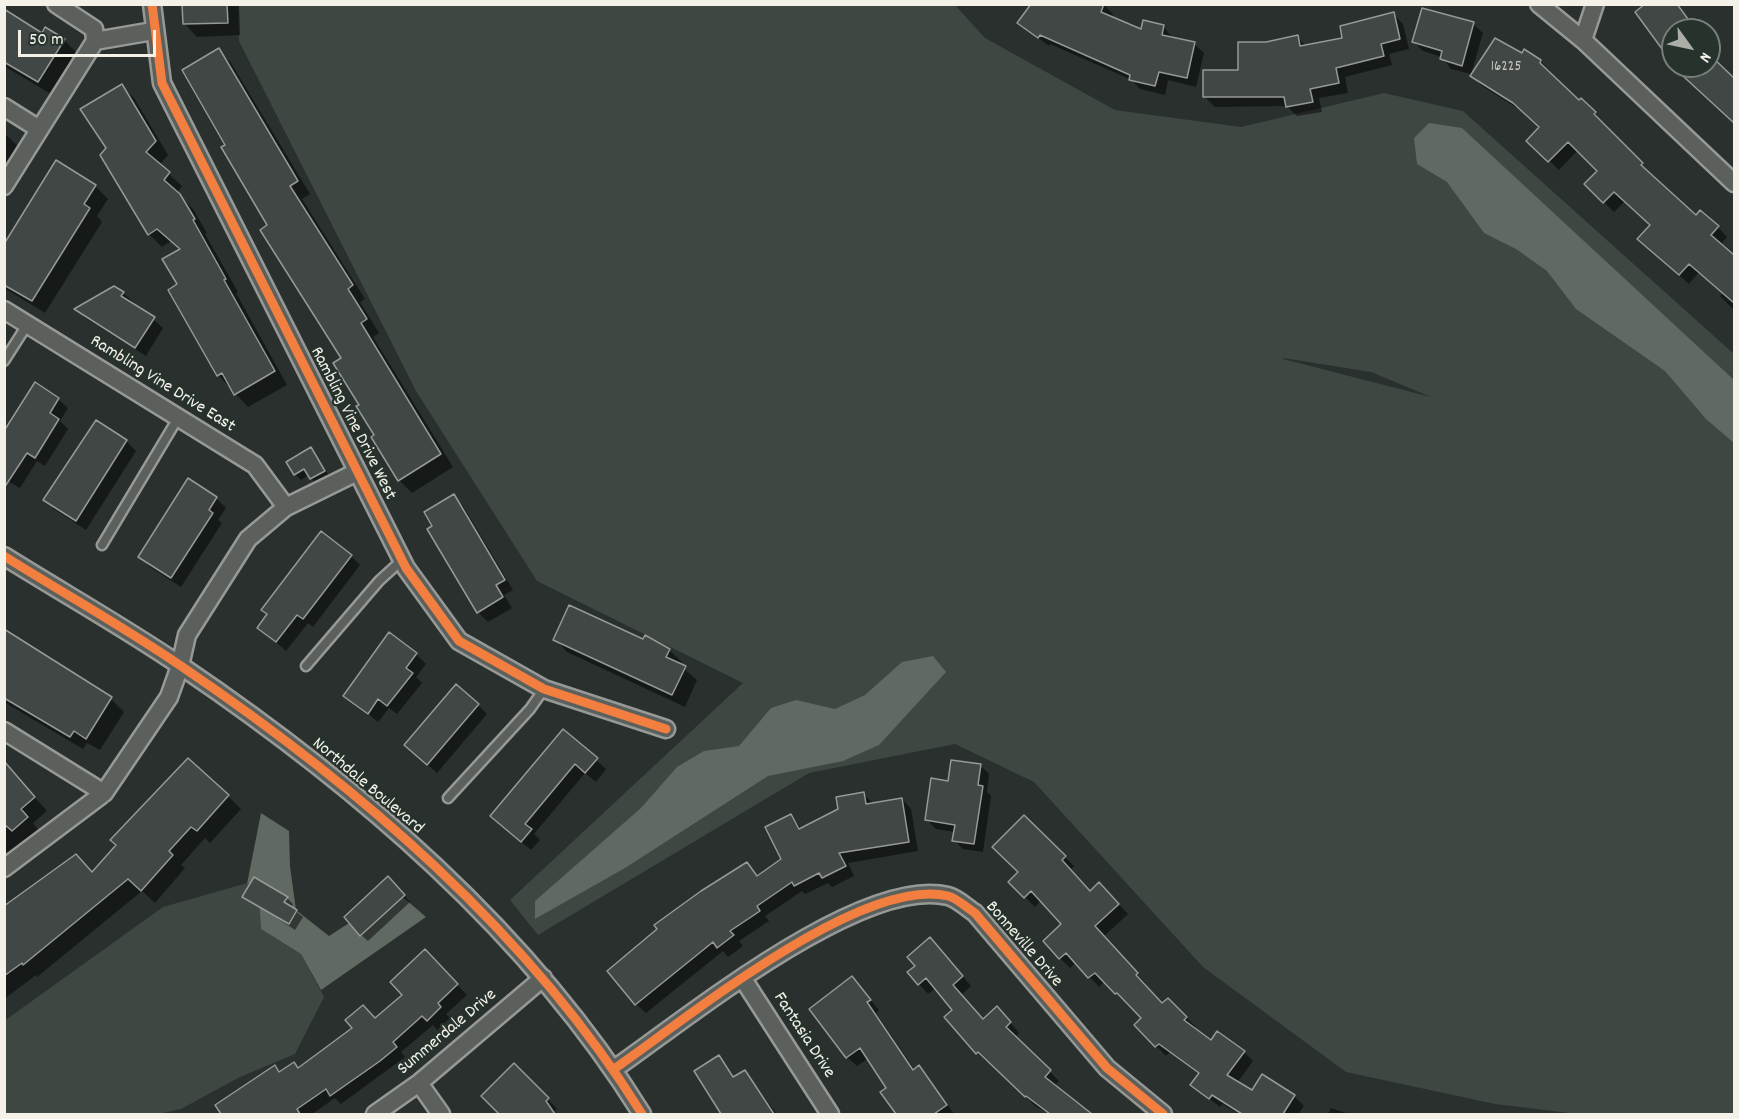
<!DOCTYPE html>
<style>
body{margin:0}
#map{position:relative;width:1739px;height:1119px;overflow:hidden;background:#29302d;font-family:Dekko,sans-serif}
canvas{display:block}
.frame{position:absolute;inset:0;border:6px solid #f4f1e8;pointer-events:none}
.north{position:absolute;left:1661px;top:18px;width:60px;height:60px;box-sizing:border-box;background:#26332d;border:2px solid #787f78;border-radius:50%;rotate:123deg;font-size:16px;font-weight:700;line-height:24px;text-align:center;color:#f4f1e8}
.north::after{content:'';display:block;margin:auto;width:21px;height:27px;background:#adada7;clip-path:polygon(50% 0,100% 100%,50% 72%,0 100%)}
.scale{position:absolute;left:18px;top:30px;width:138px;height:27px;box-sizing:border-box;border:3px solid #f4f1e8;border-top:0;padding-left:8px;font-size:18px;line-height:21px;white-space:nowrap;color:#f4f1e8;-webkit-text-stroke:4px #26332d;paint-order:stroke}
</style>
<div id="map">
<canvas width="1739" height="1119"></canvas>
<div class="frame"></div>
<div class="north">N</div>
<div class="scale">50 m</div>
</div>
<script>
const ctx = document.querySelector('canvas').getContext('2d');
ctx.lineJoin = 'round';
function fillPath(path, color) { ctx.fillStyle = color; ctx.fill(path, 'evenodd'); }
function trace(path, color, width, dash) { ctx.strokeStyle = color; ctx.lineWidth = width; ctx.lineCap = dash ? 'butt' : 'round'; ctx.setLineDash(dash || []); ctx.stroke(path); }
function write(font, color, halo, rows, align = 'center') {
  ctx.font = font + ' Dekko,sans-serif'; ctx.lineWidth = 4.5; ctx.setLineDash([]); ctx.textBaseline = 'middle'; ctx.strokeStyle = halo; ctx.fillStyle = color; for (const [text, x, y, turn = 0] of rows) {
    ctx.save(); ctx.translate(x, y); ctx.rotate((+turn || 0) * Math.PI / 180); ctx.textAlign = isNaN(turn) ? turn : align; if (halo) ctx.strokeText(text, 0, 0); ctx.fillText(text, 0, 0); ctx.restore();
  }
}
const green = new Path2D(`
 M238,5H955L985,38L1115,110L1241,127L1384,93L1463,111L1734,354V1114H1577L1495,1104L1346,1072L1203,967L1034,782L955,744L809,773L538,935L510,900L743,683L537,581L416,391L239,41ZM1283,358L1371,372L1431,397L1283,359Z
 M258,880L261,929L301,954L324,997L295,1054L240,1077L181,1109L159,1114H5L4,1021L163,907Z`);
const water = new Path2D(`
 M1429,123L1462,128L1734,380V443L1706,419L1665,371L1576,309L1547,271L1516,249L1484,233L1447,182L1417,164L1414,138Z
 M933,656L946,672L879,745L843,761L768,776L625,868L535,919V901L641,808L677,767L704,751L739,746L771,708L796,700L835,709L865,695L902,662Z
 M261,813L289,831L290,866L296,910L329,936L397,892L426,917L321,990L301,954L261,929L258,881L247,884Z`);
const shadow = new Path2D(`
 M183,4H239L240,35L197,37L184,23Z
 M1029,4H1103L1113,14L1111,18L1142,31L1144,22L1164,27L1173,39L1194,44L1204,53L1196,87L1168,80L1165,95L1140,89L1132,80L1050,44L1049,46L1019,23L1031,6Z
 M1648,4H1678L1691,22L1697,17L1709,30H1673V62Z
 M4,11L43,35L64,40L77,53L51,94L4,66Z
 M1393,14L1403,24L1409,49L1389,54L1392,65L1345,77L1348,93L1319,98L1322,112L1297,116L1287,106L1215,107L1205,97L1240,72L1266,43L1297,37L1306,46L1344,39Z
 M1473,24L1483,33L1471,74L1451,69L1442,57L1423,51L1414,42Z
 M1709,30L1717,41L1709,46Z
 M218,50L231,63L310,194L302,199L365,299L360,302L379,333L373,337L453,467L412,493L399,480L361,405L343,358L228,145Z
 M1522,55L1540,61L1550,71L1549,73L1604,123L1602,125L1650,175L1696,218L1718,227L1727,237L1720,245L1734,257V310L1720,296L1723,293L1699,272L1689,284L1649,248L1652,225L1625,201L1614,212L1586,184L1599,171L1578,150L1559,170L1528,140L1541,128L1525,113L1482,86L1472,76Z
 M1709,57L1734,80V122L1676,66H1709Z
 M121,86L134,98L168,155L159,165L182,186L177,193L193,209L207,233L205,234L238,292L236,293L287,385L248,407L218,375L179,285L181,250L171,241L162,247L149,234L107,148Z
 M4,133L19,147L4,171Z
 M95,186L108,199L97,216L102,222L45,313L4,288V247Z
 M123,293L163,328L146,356L85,318L76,309Z
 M58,399L68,408L60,421L68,429L45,466L37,461L20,488L4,479Z
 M126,441L136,451L86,530L54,509L45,500Z
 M311,449L330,477L317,485L309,475L301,480L295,474Z
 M453,496L463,506L513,590L504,595L512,608L488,622L478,612L429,530L434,526Z
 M216,498L226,508L218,520L222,523L181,587L150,567L140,557Z
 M351,556L360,565L313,627L308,623L286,651L259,627Z
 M4,630L111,699L124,712L100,750L87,743L83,749L4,702Z
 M555,639L644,641L669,650L682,662L680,665L697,680L685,707L567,652Z
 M416,654L426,664L416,677L422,683L397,714L389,708L378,722L345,695Z
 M478,705L487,714L437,773L416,755Z
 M563,731L606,769L596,782L585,773L534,834L540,840L531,850L502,826Z
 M4,763L47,811L33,823L39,831L4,856Z
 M980,765L989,774L987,792L991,796L983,852L963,849L954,840L955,832L936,829L927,820L950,782Z
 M863,794L874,804L902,799L911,809L918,851L848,863L854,876L832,887L828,883L805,894L802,891L765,916L769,921L739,941L743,946L728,957L723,951L646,1013L636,1004L746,864L758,877L783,860L791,816L802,829L840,810Z
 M228,796L241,809L210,843L205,838L181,865L185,868L155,903L142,891L37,977L36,975L4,999V908L76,856L93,873Z
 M1024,817L1074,866L1070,871L1090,892L1109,894L1128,914L1103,937L1146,984L1144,986L1162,1005L1168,1000L1196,1027L1194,1029L1211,1042L1244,1052L1253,1061L1237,1083L1252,1092L1294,1096L1304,1106L1299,1113L1303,1114H1239L1222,1104L1220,1107L1192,1085L1200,1074L1170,1052L1166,1056L1136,1025L1143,1018L1105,981L1099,987L1076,962L1070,968L1060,958L1045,941L1063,924L1041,900L1035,907L1010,882L1020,872Z
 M394,885L410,902L368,941L361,935Z
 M244,896L287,898L293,904L291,908L303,917L295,930Z
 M940,949L971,986L961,995L983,1020L1006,1017L1019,1033L1015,1037L1059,1081L1054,1086L1090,1114H1050L1035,1106L989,1060L987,1062L977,1053L954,1010L936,988L928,994L909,973Z
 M425,951L467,995L446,1014L450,1018L437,1030L433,1025L401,1052L405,1057L341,1104L335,1098L312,1114H223L217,1106L274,1067L280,1073L294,1064L299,1069L375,1019L404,995Z
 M852,978L879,1010L876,1013L915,1070L919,1067L928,1077L954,1114H897L882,1092L889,1088L869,1058L857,1066L847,1057Z
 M718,1057L735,1078L745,1072L777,1114H724L720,1110Z
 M514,1065L557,1109L554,1111L557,1114H496Z
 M1331,1108L1349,1114H1328Z`);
const building = new Path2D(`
 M182,4H227L228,23L183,24Z
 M1031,4H1104L1101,12L1141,29L1143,20L1164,25L1162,35L1195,42L1187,78L1159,72L1155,86L1129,80L1130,75L1040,35L1038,38L1017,23Z
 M1645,4H1677L1696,30H1673V64L1635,12Z
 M1422,8L1474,22L1462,66L1440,59L1442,51L1412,42Z
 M4,9L42,33L45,27L65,39L38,82L4,62Z
 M1394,12L1400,39L1381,44L1384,56L1336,68L1339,83L1310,89L1313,102L1286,107L1284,97H1203V70H1238V42H1266L1298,35L1300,46L1342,38L1340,26Z
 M1495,38L1522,53L1524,49L1541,60L1540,63L1579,100L1581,98L1596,112L1594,114L1643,163L1641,165L1696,215L1700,210L1719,226L1711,235L1734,255V303L1689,264L1679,275L1637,239L1650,225L1614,192L1603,203L1584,184L1597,171L1568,142L1548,162L1526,141L1539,127L1513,103L1470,76Z
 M219,48L298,181L290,186L353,285L348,289L367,319L361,323L441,454L398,481L371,437L374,435L356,406L359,405L333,363L341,358L260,230L267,225L221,147L225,145L182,70Z
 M1709,54L1734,78V123L1684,77L1695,66H1709Z
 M122,84L156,141L146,152L170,172L164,180L180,194L195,219L193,220L226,279L224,280L275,371L234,395L222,373L217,376L168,290L177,284L162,259L180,249L157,229L148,235L100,155L106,148L80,109Z
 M56,160L96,185L84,204L90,208L32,301L4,285V244Z
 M114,286L124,292L121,296L155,317L135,348L74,309Z
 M35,382L59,398L50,413L59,419L35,458L27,453L4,488V431Z
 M96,420L127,440L76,521L43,500Z
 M311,447L325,471L310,479L304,469L294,475L286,462Z
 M188,478L217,497L209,510L213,513L171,578L138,557Z
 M454,494L505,580L496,585L503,597L477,613L427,529L432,526L424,512Z
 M321,531L352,555L303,619L297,615L276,642L257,628L267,614L261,610Z
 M569,605L643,639L645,635L670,649L666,657L686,666L672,695L553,640Z
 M4,629L112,697L86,739L74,731L70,737L4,698Z
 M389,632L417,653L406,668L413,673L387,706L378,699L368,714L343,696Z
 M456,684L479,704L427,765L404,745Z
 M563,729L598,758L585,773L575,764L525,824L532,829L521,842L490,816Z
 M188,758L229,795L197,831L191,827L169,851L173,855L141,891L128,879L23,965L22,963L4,976V906L76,854L92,872L116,845L110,840Z
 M951,760L981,764L978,785L983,786L974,844L952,841L955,825L925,820L931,778L948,781Z
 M4,761L35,797L21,809L28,817L12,831L4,824Z
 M864,792L866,804L902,798L909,842L839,853L846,866L822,878L819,873L794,886L792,882L757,906L760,911L730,931L734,935L717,948L713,942L635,1005L607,971L657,929L654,925L701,891L747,862L757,876L781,859L765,827L791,814L799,829L838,809L836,797Z
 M1024,815L1066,856L1062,860L1090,891L1099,882L1119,904L1095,926L1138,973L1136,975L1162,1003L1168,998L1187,1017L1184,1020L1211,1040L1217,1031L1245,1051L1227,1075L1252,1090L1262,1074L1295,1095L1283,1114H1242L1212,1095L1209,1099L1190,1085L1199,1073L1159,1044L1155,1047L1134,1025L1141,1018L1117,993L1115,994L1095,973L1088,978L1066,953L1059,959L1043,941L1061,924L1031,891L1024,898L1008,882L1018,872L992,847Z
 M388,876L405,895L360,936L344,917Z
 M254,877L288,897L284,902L297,910L289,924L242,897Z
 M930,937L963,976L953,985L983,1019L997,1006L1011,1022L1006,1027L1051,1070L1045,1077L1092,1114H1050L1026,1096L1025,1097L978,1052L976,1054L944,1017L952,1010L926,978L918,985L907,972L915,966L907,957Z
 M425,949L458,984L438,1003L441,1007L427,1021L422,1016L393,1042L397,1047L380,1061L330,1096L326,1089L297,1109L300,1114H221L215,1105L275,1065L279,1072L294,1062L298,1068L352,1028L345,1020L363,1005L375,1018L402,995L390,982Z
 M852,976L871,1000L867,1002L913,1070L919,1065L947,1105L934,1114H896L880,1092L886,1088L860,1048L846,1058L809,1009Z
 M719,1055L733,1077L745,1070L774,1114H721L694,1071Z
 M514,1063L549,1098L546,1101L555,1114H499L481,1096Z`);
const service = new Path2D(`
 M4,361L27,325
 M102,545L178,418
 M306,666L379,581L402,560
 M448,798L530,709L544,689`);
const minor = new Path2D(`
 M56,4L94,29L95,41
 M152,4L162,83L406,568L459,641L544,689L666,729
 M1539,4L1583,40L1734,183
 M1583,40L1595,4
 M4,107L39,129
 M4,186L95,41L153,31
 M4,310L255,465L286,507
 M4,556C63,593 124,627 181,666C358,786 529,932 642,1114
 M4,731L104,793
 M4,868L104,793L169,697L180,666L187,635L248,539L286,507L357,472
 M743,979L830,1114
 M614,1069C685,1020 862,875 948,896C957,898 967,908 975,913L1107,1068L1163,1114
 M419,1083L441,1114
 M375,1114L419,1083L543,978`);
const cycleway = new Path2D(`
 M152,4L162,83L406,568L459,641L544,689L666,729
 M4,556C63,593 124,627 181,666C358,786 529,932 642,1114
 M614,1069C685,1020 862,875 948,896C957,898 967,908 975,913L1107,1068L1163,1114`);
const numberNames = [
 ["16225",1506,68]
];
const streetNames = [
 ["Rambling Vine Drive East",162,385,32],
 ["Rambling Vine Drive West",352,424,63],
 ["Northdale Boulevard",367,787,40],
 ["Bonneville Drive",1023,945,49],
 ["Summerdale Drive",448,1033,-40],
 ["Fantasia Drive",803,1036,57]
];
fillPath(green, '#3e4742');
fillPath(water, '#616963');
fillPath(shadow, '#0007');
fillPath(building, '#414744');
trace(building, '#969996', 1.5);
trace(service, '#969996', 13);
trace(minor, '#969996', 21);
trace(service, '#5c605c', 8);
trace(minor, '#5c605c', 16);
trace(cycleway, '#f27e40', 9);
write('15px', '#c7c6bf', null, numberNames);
write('18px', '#f4f1e8', '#26332d', streetNames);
</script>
